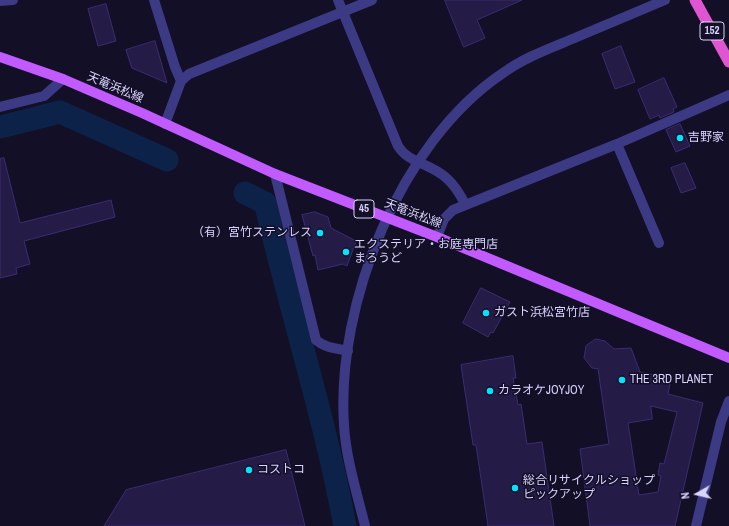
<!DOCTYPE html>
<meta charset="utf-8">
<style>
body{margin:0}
#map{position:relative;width:729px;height:526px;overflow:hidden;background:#130f26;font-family:"Archivo Narrow",sans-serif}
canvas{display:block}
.north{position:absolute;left:677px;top:474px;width:40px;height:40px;-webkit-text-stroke:3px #130f26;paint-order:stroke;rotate:262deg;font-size:11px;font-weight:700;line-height:16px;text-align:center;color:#d9d4ff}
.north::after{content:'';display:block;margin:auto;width:14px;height:18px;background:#d9d4ff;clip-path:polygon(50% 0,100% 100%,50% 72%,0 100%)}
</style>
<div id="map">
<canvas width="729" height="526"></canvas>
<div class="north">N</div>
</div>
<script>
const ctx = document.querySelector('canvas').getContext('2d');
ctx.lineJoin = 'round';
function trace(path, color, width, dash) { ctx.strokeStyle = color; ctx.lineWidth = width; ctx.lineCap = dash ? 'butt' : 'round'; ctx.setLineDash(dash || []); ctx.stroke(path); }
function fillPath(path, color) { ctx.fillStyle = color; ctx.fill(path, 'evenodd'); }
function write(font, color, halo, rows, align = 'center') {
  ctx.font = font + ' "Archivo Narrow","Noto Sans JP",sans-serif'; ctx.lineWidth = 3; ctx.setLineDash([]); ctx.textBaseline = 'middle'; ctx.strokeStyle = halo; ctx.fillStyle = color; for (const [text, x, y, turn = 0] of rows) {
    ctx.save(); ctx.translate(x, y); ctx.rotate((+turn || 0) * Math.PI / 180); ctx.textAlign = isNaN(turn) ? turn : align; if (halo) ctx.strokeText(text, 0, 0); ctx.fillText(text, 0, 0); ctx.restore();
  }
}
const river = new Path2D(`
 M0,127L60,112L167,160
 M245,193L265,203L266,206C291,313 325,418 345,526`);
const building = new Path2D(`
 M445,0H522L477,20L485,38L464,47Z
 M106,4L116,41L98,46L88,9Z
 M155,41L167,83L132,68L126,50Z
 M621,46L635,82L615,89L602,54Z
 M664,78L677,107L673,109L674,112L660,118L659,115L650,119L638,90Z
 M680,124L690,146L676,152L666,130Z
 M4,158L20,223L111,200L115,217L24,241L30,264L16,268L17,274L0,278V159Z
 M685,163L696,188L681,193L671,168Z
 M315,212L328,217L331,228L356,241L347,266L343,264L318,270L315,255L313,256L302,215Z
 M481,288L510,302L493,333L491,332L488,337L463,323Z
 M596,339L605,341L614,349L631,348L640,372L671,378L668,394L703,403L675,526H590L580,449L609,444L598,369L592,368L584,358L586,346ZM651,406L677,412L664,464L660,463L658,475L661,476L658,492L639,495L628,423L652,419Z
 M513,356L516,378H513L518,405L521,404L527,444L542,442L554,526H488L476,445H473L461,365Z
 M286,450L305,526H104L126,490Z`);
const minor = new Path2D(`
 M154,0L175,67L181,81L165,124
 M338,0L398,146C406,159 418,161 431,168C448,176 457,188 465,204
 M0,1L13,0
 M181,81L189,74L372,0
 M617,144L659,243
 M275,174L316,340C325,348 336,348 348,351
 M437,237L444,219L453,210L617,144L729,95
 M696,526L721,422L729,401`);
const tertiary = new Path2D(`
 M0,107L44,96L63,79
 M365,526C357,493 346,459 344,425C336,304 400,142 503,73C525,57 551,48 577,37C606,25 636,12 665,0`);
const primary = new Path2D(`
 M0,57L63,79L142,113L275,174L437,237L729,358`);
const trunk = new Path2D(`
 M695,0L729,62`);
const markers = [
 [680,138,4,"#00e5ff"],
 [320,233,4,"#00e5ff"],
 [346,252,4,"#00e5ff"],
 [486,313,4,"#00e5ff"],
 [622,380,4,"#00e5ff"],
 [490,391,4,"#00e5ff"],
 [249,470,4,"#00e5ff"],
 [515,488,4,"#00e5ff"]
];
const shields = [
 [712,31,24],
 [364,209,20]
];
const shieldNames = [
 ["152",712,31],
 ["45",364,209]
];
const streetNames = [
 ["天竜浜松線",115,88,23],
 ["天竜浜松線",413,214,21]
];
const poiNames = [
 ["吉野家",688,138],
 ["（有）宮竹ステンレス",312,233,"right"],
 ["エクステリア・お庭専門店",354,245],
 ["まろうど",354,259],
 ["ガスト浜松宮竹店",494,313],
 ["THE 3RD PLANET",630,380],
 ["カラオケJOYJOY",498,391],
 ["コストコ",257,470],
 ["総合リサイクルショップ",523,481],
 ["ピックアップ",523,495]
];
trace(river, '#0c2248', 23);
fillPath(building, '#241b47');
trace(building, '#3b2d73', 1);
trace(minor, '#3d3a85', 10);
trace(tertiary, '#3d3a85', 10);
trace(primary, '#c25bff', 10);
trace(trunk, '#e055d1', 11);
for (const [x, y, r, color] of markers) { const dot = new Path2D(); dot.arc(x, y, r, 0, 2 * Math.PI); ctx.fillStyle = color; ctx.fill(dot); trace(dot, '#130f26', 1.5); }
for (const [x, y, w] of shields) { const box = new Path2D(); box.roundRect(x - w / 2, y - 9, w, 18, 3); ctx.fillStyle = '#130f26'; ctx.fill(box); trace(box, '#d9d4ff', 1); }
write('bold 11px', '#d9d4ff', null, shieldNames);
write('12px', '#d9d4ff', '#130f26', streetNames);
write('12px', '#d9d4ff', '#130f26', poiNames, 'left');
</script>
